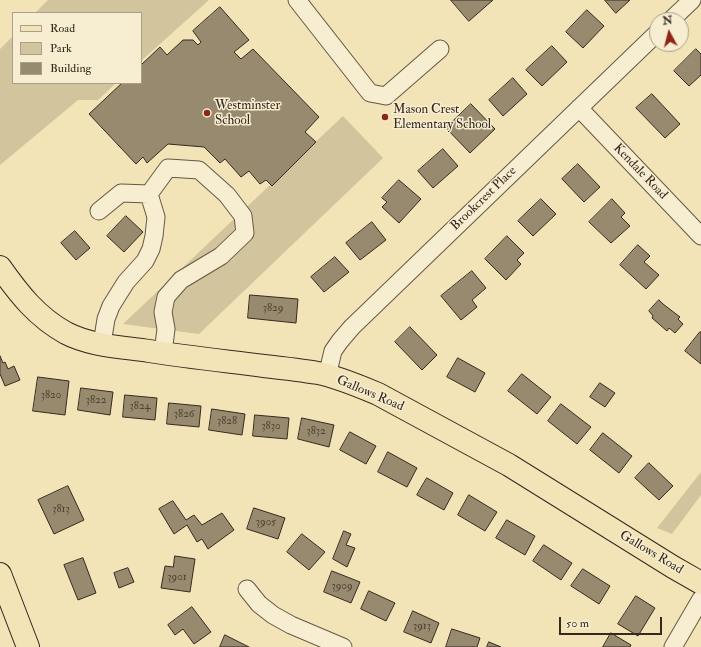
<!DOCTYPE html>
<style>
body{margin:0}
#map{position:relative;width:701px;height:647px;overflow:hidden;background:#f2e4b6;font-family:"IM FELL Double Pica",serif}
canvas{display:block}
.legend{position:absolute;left:12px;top:12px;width:130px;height:72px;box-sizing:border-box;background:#f7edd0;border:1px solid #aa9f8a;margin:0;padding:5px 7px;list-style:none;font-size:12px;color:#362920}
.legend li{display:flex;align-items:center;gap:8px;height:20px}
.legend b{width:20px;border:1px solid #aa9f8a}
.north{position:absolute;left:649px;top:12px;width:40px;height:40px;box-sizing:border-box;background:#f7edd0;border:1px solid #aa9f8a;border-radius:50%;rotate:353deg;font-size:11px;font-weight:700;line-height:16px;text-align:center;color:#362920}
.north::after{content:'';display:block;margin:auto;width:14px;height:18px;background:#8f2418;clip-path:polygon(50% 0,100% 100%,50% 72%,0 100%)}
.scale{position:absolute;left:559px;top:617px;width:103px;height:18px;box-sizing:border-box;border:2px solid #362920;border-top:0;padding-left:5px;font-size:12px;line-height:14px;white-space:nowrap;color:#362920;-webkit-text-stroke:3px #f7edd0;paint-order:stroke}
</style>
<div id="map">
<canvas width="701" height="647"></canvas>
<ul class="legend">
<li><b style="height:5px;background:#f2e4b6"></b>Road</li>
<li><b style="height:11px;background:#d2c49c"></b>Park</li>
<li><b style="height:11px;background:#988a6e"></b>Building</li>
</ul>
<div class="north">N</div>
<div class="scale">50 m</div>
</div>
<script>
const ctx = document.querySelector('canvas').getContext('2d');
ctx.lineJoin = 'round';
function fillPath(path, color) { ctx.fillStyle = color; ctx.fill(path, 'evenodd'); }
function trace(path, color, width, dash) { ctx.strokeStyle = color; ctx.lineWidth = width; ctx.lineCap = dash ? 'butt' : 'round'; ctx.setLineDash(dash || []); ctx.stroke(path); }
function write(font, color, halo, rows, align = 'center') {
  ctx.font = font + ' "IM FELL Double Pica",serif'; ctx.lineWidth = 3; ctx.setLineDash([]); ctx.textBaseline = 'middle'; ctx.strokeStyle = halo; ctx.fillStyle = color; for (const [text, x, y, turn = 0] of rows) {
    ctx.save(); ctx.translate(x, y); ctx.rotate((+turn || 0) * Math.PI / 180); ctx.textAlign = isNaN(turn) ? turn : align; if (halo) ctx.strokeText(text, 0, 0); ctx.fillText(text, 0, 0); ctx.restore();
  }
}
const green = new Path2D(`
 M48,0H209L141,61V13H35Z
 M13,36V83H116L98,100H78L0,165V49Z
 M343,116L383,158L199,334L123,324Z
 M701,472V495L672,534L657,528Z`);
const building = new Path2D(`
 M451,0H493L469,21Z
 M605,0H630L616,13Z
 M220,7L249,40L234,52L241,59L253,49L319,117L305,132L316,142L272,186L266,180L260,184L249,171L241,177L225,159L220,163L204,147L168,144L147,163L143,157L136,164L89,114L122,83H141V65L160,47L167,55L183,40H193L198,45L201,42L193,31Z
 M587,10L604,26L583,48L566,32Z
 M552,46L567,62L542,86L526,70Z
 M696,49L701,54V75L689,86L674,71Z
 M513,78L527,94L503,116L489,100Z
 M652,94L680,124L665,138L636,108Z
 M471,104L495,129L470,153L446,128Z
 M443,149L458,166L433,188L418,171Z
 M578,164L600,187L584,202L562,179Z
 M399,180L421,199L399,223L382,207L387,202L382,198Z
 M541,199L556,214L533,236L518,221Z
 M612,199L625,213L621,217L630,226L611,243L589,222Z
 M126,216L143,232L124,252L107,236Z
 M372,222L386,240L360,260L346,243Z
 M75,231L90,248L76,260L61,243Z
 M507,236L524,253L517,260L521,264L506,280L485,259Z
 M638,245L650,256L644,262L659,275L646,289L620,265Z
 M335,257L349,272L324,292L311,277Z
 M472,271L486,288L472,300L477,307L461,320L441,296Z
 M250,295L298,299L296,323L248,318Z
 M659,300L663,304L680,317L678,319L683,324L675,333L669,328L667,331L652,318L653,316L649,311Z
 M410,327L437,355L422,370L395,342Z
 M700,332H701V364L685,351Z
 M0,356L3,363L5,362L8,369L14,366L20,380L5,386L0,374Z
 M458,358L485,373L475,392L447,377Z
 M522,374L551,397L537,414L508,391Z
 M38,377L69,381L65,415L33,411Z
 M600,383L615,393L605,407L590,397Z
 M81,388L113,392L110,415L78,410Z
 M125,395L157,398L155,420L123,417Z
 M169,403L201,406L199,427L167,424Z
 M561,404L591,427L577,444L548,421Z
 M212,409L245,414L242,435L209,430Z
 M255,415L289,418L287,439L253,436Z
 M302,418L334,425L329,447L298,439Z
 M350,432L376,446L366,464L340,450Z
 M603,433L632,456L619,473L590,450Z
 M388,452L417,468L407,487L378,472Z
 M649,463L673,486L659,500L635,478Z
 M427,478L453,493L444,510L417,495Z
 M68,486L84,520L54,534L38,500Z
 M469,495L497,512L485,531L458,515Z
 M173,501L186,520L194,515L202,525L222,513L234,530L208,549L202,539L197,542L187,525L174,534L159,509Z
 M254,508L285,518L278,539L247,529Z
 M507,520L535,536L525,555L496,538Z
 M344,531L351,534L346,545L355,548L347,567L333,559Z
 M302,534L325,552L309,570L287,552Z
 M544,545L572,563L561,580L533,561Z
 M175,556L195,559L190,592L161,588L165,566L173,567Z
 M83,558L96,593L78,600L64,565Z
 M128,568L134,582L119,588L114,573Z
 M583,569L610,586L599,604L571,586Z
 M332,571L360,582L351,603L324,592Z
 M369,591L395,603L386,621L361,609Z
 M636,596L655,608L638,636L618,624Z
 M192,607L211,632L194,644L183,629L175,635L168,625Z
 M413,611L439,623L431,643L404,632Z
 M452,629L480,638L477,647H446Z
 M611,633L631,645L630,647H603Z
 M225,635L249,647H220Z
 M489,642L501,647H487Z`);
const minor = new Path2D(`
 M297,0L370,93L386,96L440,49
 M671,20L692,0
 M579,108L701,236
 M99,211L121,193L149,194
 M102,344L106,319L111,306L126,282L145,261L151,249L154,236L156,217L149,194L168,168L199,170L227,195L243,216L245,233L221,256L181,280L166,297L163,312L166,329L163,353
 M327,376L333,351L340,341L352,327L657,33
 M247,589L259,604L273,615L291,625L343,647
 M673,647L701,599`);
const major = new Path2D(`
 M0,267C19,294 37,317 66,333C91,346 122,347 149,351C187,357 225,361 264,366C282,368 300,370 318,373C338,377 359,386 378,394L509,465L673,567L701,583
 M0,574L28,647`);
const markers = [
 [207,113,4,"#8f2418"],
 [385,117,4,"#8f2418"]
];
const numberNames = [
 ["3829",273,309],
 ["3820",51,396],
 ["3822",96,401],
 ["3824",140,407],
 ["3826",184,415],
 ["3828",227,422],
 ["3830",271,427],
 ["3832",316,432],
 ["3813",61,510],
 ["3905",266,523],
 ["3901",177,578],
 ["3909",342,587],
 ["3913",422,627]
];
const poiNames = [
 ["Westminster",215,106],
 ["School",215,121],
 ["Mason Crest",393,110],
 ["Elementary School",393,125]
];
const streetNames = [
 ["Kendale Road",640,172,46],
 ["Brookcrest Place",484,199,-44],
 ["Gallows Road",370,394,23],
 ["Gallows Road",651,553,31]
];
fillPath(green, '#d2c49c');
fillPath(building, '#988a6e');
trace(building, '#362920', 1);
trace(minor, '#655846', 19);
trace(major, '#362920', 24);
trace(minor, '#f7edd0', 17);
trace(major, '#f2e4b6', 22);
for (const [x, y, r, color] of markers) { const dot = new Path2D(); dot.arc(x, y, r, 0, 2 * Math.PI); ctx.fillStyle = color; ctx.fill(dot); trace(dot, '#f7edd0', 1.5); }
write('11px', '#4e4134', null, numberNames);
write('13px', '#362920', '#f7edd0', poiNames, 'left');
write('13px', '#362920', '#f7edd0', streetNames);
</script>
